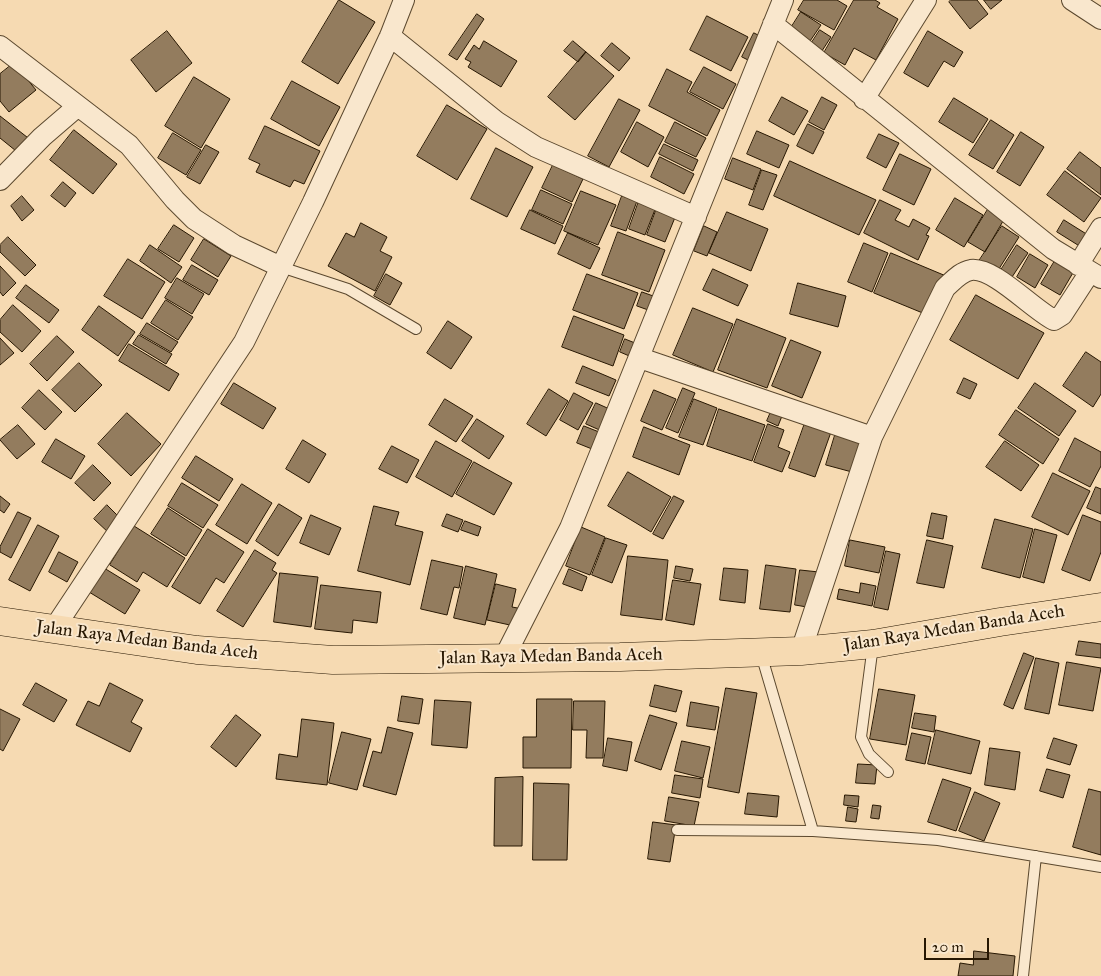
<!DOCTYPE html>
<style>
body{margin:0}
#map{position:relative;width:1101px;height:976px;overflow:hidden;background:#f6dab2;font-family:"IM FELL Great Primer",serif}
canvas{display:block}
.scale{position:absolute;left:924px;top:938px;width:65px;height:22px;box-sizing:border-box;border:2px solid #271702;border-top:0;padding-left:6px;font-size:15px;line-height:18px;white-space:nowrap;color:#271702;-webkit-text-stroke:4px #f9e7cd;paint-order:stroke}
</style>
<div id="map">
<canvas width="1101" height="976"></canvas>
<div class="scale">20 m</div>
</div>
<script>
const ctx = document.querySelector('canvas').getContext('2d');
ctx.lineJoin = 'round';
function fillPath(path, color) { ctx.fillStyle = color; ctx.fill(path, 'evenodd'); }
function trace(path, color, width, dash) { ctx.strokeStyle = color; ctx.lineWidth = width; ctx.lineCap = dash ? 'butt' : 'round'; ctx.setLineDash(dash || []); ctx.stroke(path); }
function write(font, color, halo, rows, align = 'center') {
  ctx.font = font + ' "IM FELL Great Primer",serif'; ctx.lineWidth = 4; ctx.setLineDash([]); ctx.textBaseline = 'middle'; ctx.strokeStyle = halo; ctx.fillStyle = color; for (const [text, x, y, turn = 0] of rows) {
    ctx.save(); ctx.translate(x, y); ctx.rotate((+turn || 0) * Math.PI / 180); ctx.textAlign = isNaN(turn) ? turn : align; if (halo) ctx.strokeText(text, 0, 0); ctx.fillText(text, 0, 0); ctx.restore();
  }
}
const building = new Path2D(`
 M339,0L375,22L338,84L302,62Z
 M804,0H837L847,6L834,30L798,10Z
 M854,0H875L880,3L877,7L898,19L876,60L854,48L845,65L824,53Z
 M951,0H977L988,14L970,29L949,2Z
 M984,0H1002L991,9Z
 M801,12L821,25L808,44L789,31Z
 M477,14L484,19L457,60L449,55Z
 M707,16L748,37L731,71L690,50Z
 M820,30L831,37L818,57L807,50Z
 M167,31L192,63L156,92L131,60Z
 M928,31L963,52L954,67L944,61L928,87L904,73Z
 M754,33L764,38L752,62L742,57Z
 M484,41L517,61L501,87L468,67L471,62L465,59L474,45L479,49Z
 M573,41L586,52L578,62L564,51Z
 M612,43L630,58L619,71L601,56Z
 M586,52L614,76L575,120L548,97Z
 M14,63L36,90L9,112L0,101V74Z
 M704,67L736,84L723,109L690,92Z
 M667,69L692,82L687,92L720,110L707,136L649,106Z
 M194,77L230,99L201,148L165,126Z
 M292,81L340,107L319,146L271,119Z
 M782,97L808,111L794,135L769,121Z
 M822,97L837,105L824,130L809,122Z
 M954,98L988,119L973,143L939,122Z
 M619,99L640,110L609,167L588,156Z
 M447,105L487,129L457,180L417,156Z
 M0,116L32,141L21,155L0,138Z
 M991,120L1014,135L993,169L969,155Z
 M637,122L664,137L648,167L621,152Z
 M675,122L706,138L696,157L665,142Z
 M808,124L824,132L813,154L797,146Z
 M265,126L320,151L304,184L294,180L290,187L256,172L260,164L249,159Z
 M74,130L117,164L93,194L50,160Z
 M757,131L789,145L779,168L747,154Z
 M1021,132L1044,147L1020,186L997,172Z
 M173,133L201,150L186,175L158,158Z
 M879,134L899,143L886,168L867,158Z
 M664,144L698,160L693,171L659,154Z
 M206,145L219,152L200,184L187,177Z
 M496,148L533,167L507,217L471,199Z
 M1080,152L1101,168V195L1067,169Z
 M900,154L931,169L914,205L883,190Z
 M660,157L694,174L684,194L651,177Z
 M733,158L761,169L753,190L725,179Z
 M790,161L876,200L859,235L774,196Z
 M553,165L583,179L572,202L542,188Z
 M762,170L777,175L763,210L749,205Z
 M1065,171L1101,198L1084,222L1047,195Z
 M63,182L76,193L65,207L51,196Z
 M541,190L572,204L563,224L532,210Z
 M581,191L616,205L598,245L564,231Z
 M22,196L34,210L22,221L11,206Z
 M622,196L637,201L626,231L611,226Z
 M955,198L983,215L964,247L936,230Z
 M880,200L901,210L895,220L909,227L913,219L930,228L926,235L929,236L918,260L864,233Z
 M639,201L656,207L645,235L629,229Z
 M990,206L1006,216L985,252L968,242Z
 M657,208L676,215L665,242L647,235Z
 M530,210L563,226L555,244L521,229Z
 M727,212L768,229L751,271L709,253Z
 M1064,220L1088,235L1081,247L1057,232Z
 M361,223L387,237L380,251L392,257L375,291L328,266L346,233L354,237Z
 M174,225L194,238L179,262L158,249Z
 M704,226L717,232L707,256L694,251Z
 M1002,226L1019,237L997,272L979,261Z
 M618,232L665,250L649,292L602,275Z
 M568,233L600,248L590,269L558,254Z
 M8,237L36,265L25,276L0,252V245Z
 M204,239L231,256L218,277L191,260Z
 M864,243L888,253L872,292L848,282Z
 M150,245L182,267L171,283L140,261Z
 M1017,245L1028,253L1012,277L1001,270Z
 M891,253L946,276L930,316L874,293Z
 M1030,254L1048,265L1035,288L1017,277Z
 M128,259L165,282L142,319L104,296Z
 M1056,259L1074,271L1060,295L1041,284Z
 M192,265L218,280L209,295L183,280Z
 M0,266L16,283L3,296L0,292Z
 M713,269L748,285L738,306L703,290Z
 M386,274L402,283L390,305L374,296Z
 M587,274L638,293L624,329L573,310Z
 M177,278L204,294L192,314L165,298Z
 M798,283L846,296L838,327L790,314Z
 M26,285L59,310L49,323L16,298Z
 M642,292L656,297L651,311L637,306Z
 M976,295L1044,333L1018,379L950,340Z
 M166,300L193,317L178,340L151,323Z
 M13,305L41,331L22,352L0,332V320Z
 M99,306L135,332L118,356L82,330Z
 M693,308L733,324L713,372L673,355Z
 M574,316L624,335L613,366L562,347Z
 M737,319L786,338L767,388L718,370Z
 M448,321L472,337L451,369L427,353Z
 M147,323L178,342L171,352L140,334Z
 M139,335L172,354L166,364L133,344Z
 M57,336L74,352L47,381L30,364Z
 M0,338L14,353L0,365Z
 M625,339L640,345L634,358L620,352Z
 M791,340L821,352L802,398L772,386Z
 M129,344L179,374L169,391L119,361Z
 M1086,352L1101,362V394L1093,407L1063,386Z
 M79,363L102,385L75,412L52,390Z
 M583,366L616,380L609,396L576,383Z
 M964,378L977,384L970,399L957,393Z
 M234,383L276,408L263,429L221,404Z
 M1035,383L1076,411L1059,436L1018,408Z
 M683,388L695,393L678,433L666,428Z
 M549,389L568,401L546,436L527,424Z
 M39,390L62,412L45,430L22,408Z
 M654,390L676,399L662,430L641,421Z
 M574,393L593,403L578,430L560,420Z
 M445,399L473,416L456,442L429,425Z
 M694,399L717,408L703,445L679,437Z
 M596,403L614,411L604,432L586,424Z
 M773,407L784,411L778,426L767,421Z
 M719,409L765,425L752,461L707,446Z
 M1016,410L1059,439L1043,464L999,435Z
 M127,413L161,444L131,476L98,444Z
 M477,419L504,436L489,459L462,441Z
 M805,423L831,432L815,477L789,468Z
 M768,424L784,430L778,447L790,452L782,472L754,462Z
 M18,425L35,444L17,459L0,440Z
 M584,426L604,434L597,451L577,443Z
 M644,427L690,445L679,475L633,457Z
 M836,432L861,439L852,472L826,465Z
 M1075,438L1101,452V466L1090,487L1059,471Z
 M56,439L85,456L71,479L42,462Z
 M303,440L326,454L309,483L286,469Z
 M436,441L472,461L452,497L416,477Z
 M1005,441L1039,465L1021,491L986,467Z
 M392,446L419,460L407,483L379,469Z
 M196,456L233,479L219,501L182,478Z
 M474,462L512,483L494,515L456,494Z
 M93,465L111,483L94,501L75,483Z
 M628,472L671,497L651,532L608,506Z
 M1053,473L1090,491L1068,535L1032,517Z
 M182,483L218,505L203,528L168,506Z
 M242,484L272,503L247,544L216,525Z
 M1096,487L1101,489V514L1087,508Z
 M0,496L10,504L4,513L0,510Z
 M674,496L684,501L663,539L653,534Z
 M279,504L302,518L278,556L256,541Z
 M107,505L123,521L110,534L94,519Z
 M374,506L399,512L395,525L423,532L410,585L358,571Z
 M168,508L202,530L186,556L151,534Z
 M18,512L31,518L11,558L0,552V547Z
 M932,513L947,516L943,539L927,536Z
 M447,514L463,520L458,532L442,526Z
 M311,515L341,528L329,555L300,543Z
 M1083,515L1101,522V552L1090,581L1062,570Z
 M995,519L1033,529L1020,578L982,568Z
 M465,521L481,527L478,536L461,530Z
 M38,525L59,536L30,591L9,580Z
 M134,526L185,558L167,587L143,572L137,582L110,565Z
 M581,527L605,537L590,575L566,566Z
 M208,529L244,552L224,583L216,578L200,604L172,587Z
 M1035,529L1057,535L1044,583L1023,577Z
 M606,538L627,545L612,583L592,575Z
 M850,540L885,547L879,573L845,566Z
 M927,540L953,546L944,588L917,583Z
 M255,550L276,563L272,570L277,573L243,627L217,611Z
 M886,551L900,554L888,610L874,607Z
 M59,552L78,562L67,582L49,572Z
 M628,556L668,560L662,620L621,615Z
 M432,560L463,567L459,588L454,587L447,615L421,609Z
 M766,565L796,569L790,612L760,609Z
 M466,566L497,574L485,625L454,618Z
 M676,566L693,569L690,581L674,578Z
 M104,568L140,590L125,614L89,592Z
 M724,568L748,570L745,603L720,600Z
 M569,569L587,577L582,591L563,584Z
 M800,570L819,572L813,608L795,605Z
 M280,573L318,577L311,627L274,622Z
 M673,580L701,584L694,625L666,620Z
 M861,583L876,586L872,606L837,599L839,589L859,593Z
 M496,584L516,589L512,607L523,609L519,627L487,620Z
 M321,585L381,592L377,623L353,620L352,633L315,629Z
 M1079,641L1101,644V658L1076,655Z
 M1024,653L1034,657L1013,709L1004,705Z
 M1036,658L1059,663L1049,714L1025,709Z
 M1067,662L1101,668L1093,711L1059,705Z
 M36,683L67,700L54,722L23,705Z
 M110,683L143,700L131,722L142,728L130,752L76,725L88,701L99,706Z
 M655,685L682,691L676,712L650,706Z
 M726,688L757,693L739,793L708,787Z
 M879,689L915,695L906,745L870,739Z
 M402,696L423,699L419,724L398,721Z
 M537,699H572L571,768H523V737H536Z
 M435,700L471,702L467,748L432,745Z
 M574,701H605L603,758H586L587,730H573Z
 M691,702L719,707L715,730L687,726Z
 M0,709L20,719L3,751L0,749Z
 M915,713L936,716L934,732L912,728Z
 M236,715L261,735L236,767L211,747Z
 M650,715L677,723L661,770L635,761Z
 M302,719L334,723L327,785L276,779L279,754L297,757Z
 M388,727L413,733L396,795L363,786L373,751L381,753Z
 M936,730L980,741L971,774L928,764Z
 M342,732L371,739L357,790L329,783Z
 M912,733L931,737L925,764L906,760Z
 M608,738L632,742L627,771L603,766Z
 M1054,738L1077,745L1070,765L1047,758Z
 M682,741L710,747L703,778L675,771Z
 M990,748L1020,752L1015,790L985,785Z
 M858,764L877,765L875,784L856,783Z
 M1047,769L1070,775L1063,798L1040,791Z
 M675,775L703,779L700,798L672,793Z
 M523,777L522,846H494L495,778Z
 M943,779L971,788L956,831L928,822Z
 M534,783L569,784L567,860H533Z
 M1089,789L1101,792V855L1073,847Z
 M975,792L1000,803L984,841L959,831Z
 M748,793L779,796L777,817L745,814Z
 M845,795L859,796L858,807L844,805Z
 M669,797L699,802L694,826L665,821Z
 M873,805L881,806L879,819L871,818Z
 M848,807L858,809L856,822L846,821Z
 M653,822L676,825L670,862L648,859Z
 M974,951L1015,956L1013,976H958L960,963L973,965Z`);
const service = new Path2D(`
 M281,267L348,289L416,329
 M873,645L861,737L869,754L888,772
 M761,654L813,831
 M677,830L813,831L938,840L1101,867
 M1023,976L1036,856`);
const minor = new Path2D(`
 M1072,0L1101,19
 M773,24L1053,249L1101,278
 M390,36L497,122L536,147L696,217
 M0,46L129,145L175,200L194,219L234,245L281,267
 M864,99L926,0
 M0,180L42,137L78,106
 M1078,265L1101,228
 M640,358L872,437
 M53,630L244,342L313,202L390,36L404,0
 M801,651L872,437L945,288C953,281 960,272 971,270C994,267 1032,309 1054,320L1062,315L1090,272
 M504,658L570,528L783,0`);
const trunk = new Path2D(`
 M0,621L197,650L333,660L620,657L801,651L873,644L1000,622L1101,607`);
const streetNames = [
 ["Jalan Raya Medan Banda Aceh",954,629,-9],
 ["Jalan Raya Medan Banda Aceh",147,641,7],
 ["Jalan Raya Medan Banda Aceh",551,657,-1]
];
fillPath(building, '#937c5e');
trace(building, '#271702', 1);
trace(service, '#5b482e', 12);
trace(minor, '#5b482e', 22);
trace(trunk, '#271702', 29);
trace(service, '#f9e7cd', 10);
trace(minor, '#f9e7cd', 20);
trace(trunk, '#f6dab2', 28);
write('18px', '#271702', '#f9e7cd', streetNames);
</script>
